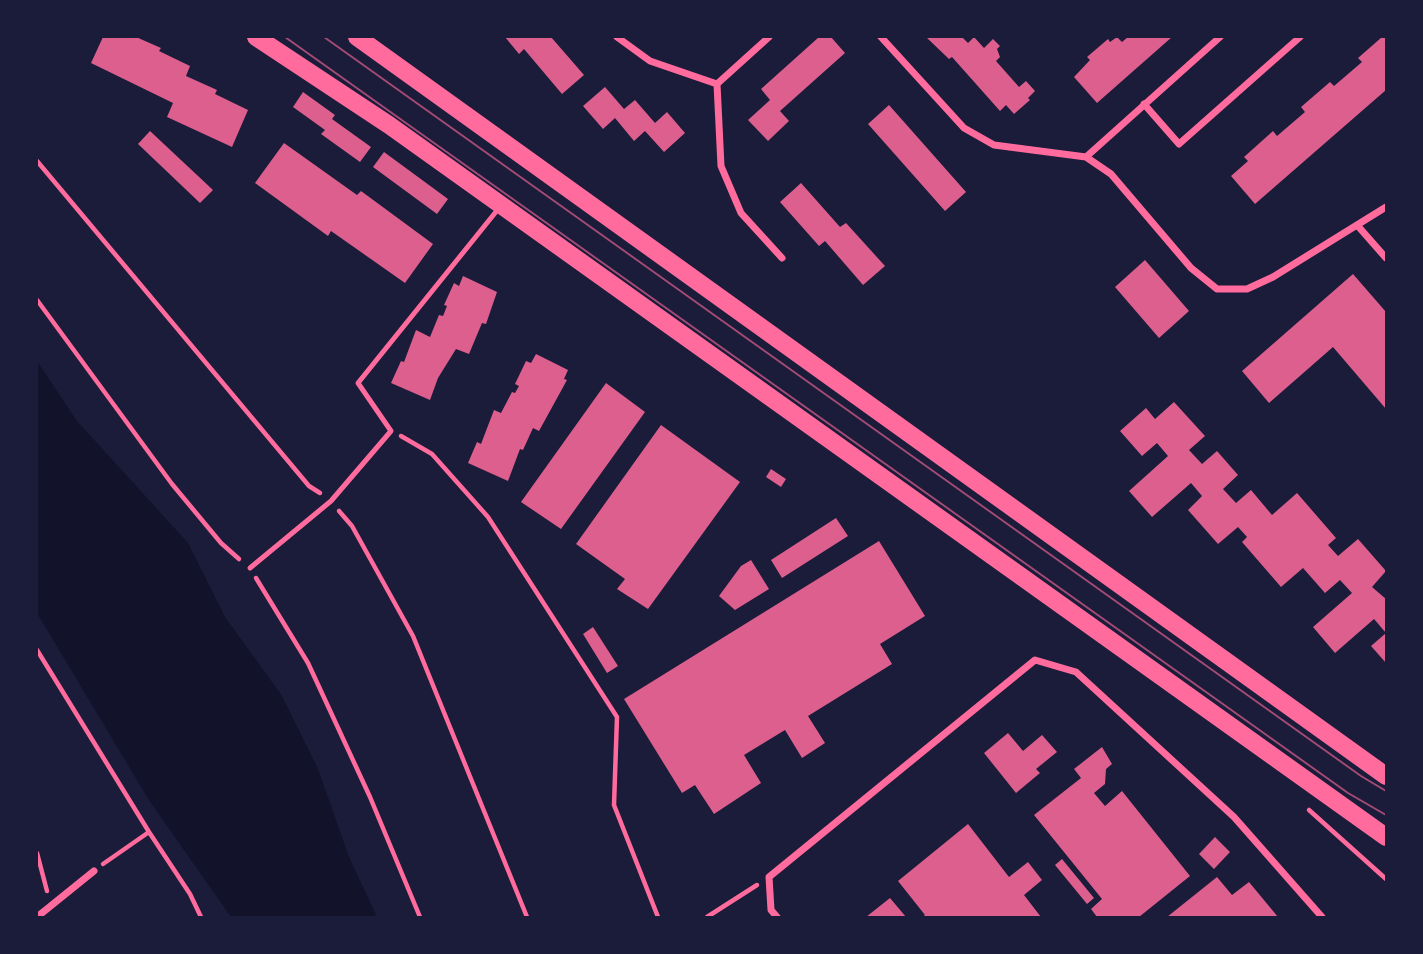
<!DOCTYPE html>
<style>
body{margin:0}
#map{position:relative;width:1423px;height:954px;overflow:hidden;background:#1b1b3a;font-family:Commissioner,sans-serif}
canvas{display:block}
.frame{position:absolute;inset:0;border:38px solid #1b1b3a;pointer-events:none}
</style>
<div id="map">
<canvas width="1423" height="954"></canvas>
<div class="frame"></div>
</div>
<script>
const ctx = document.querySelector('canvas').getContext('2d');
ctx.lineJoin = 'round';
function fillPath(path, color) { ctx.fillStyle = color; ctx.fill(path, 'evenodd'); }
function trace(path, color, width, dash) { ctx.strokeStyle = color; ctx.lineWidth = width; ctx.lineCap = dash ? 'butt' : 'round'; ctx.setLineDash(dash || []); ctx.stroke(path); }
const water = new Path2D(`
 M37,361L77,421L188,543L225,617L282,696L318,769L349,857L377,917H231L149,800L37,613Z`);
const building = new Path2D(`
 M103,37H136L161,48L159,51L190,66L186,76L217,90L215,94L248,110L232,147L167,117L173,103L91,63Z
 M505,37H551L584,75L562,94L524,49L519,54Z
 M819,37H831L845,53L780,111L789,121L768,141L748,120L770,100L761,89Z
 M926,37H962L968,43L974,37L984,48L993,39L1000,46L997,49L1000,57L996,61L1019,87L1026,81L1035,91L1028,98L1030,100L1014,114L1006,105L1000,111L952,57L949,59Z
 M1117,37L1122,42L1128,37H1172L1097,103L1074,77L1090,60L1087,57L1108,39L1110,42Z
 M1382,37H1386V90L1255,204L1231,176L1248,161L1244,157L1273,131L1277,136L1305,112L1301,107L1330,82L1334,86L1362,62L1358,58Z
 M605,87L624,109L635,100L655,123L667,112L685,133L664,152L645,131L634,141L615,118L603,129L583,106Z
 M303,92L335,115L332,119L371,147L360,162L321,134L325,130L293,107Z
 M889,105L966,192L945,211L868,124Z
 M150,131L213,190L200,203L138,144Z
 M284,143L357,195L361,191L433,244L405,283L331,231L328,236L255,183Z
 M384,152L448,199L437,214L373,167Z
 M801,183L840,227L846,223L885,266L863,285L825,241L819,246L780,202Z
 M1145,260L1189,311L1159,338L1115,287Z
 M1353,274L1386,312V409L1333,347L1269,403L1242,371Z
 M463,276L497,292L486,324L482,323L469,354L456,349L438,378L430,400L391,383L401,361L404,362L416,330L430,337L439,315L443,316L447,306L444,305L454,283L459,286Z
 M536,354L568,370L564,379L567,380L539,431L533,428L523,450L520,449L508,481L468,463L477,442L481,444L494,410L501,413L512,392L515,393L519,386L515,384L526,361L531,363Z
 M606,383L645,412L561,529L521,502Z
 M1174,402L1205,436L1189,450L1202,464L1217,451L1238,475L1223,489L1236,503L1251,490L1272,515L1297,493L1336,538L1328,545L1338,556L1358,539L1386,571L1372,587L1386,599V633L1374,619L1335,653L1313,627L1352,593L1340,580L1325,593L1303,568L1281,587L1242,542L1247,537L1238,527L1218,544L1188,510L1202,496L1191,483L1152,517L1129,491L1168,456L1157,443L1142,456L1120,431L1146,408L1155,419Z
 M661,425L740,482L648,609L617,589L625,579L576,544Z
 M771,469L786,479L781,487L766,477Z
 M836,518L848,536L782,578L771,560Z
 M879,541L925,616L880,644L892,664L808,716L825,743L802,758L785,730L744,755L761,783L714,814L695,785L682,793L624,699Z
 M751,560L769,589L735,610L719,596L741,566Z
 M593,627L618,666L607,673L583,634Z
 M1386,633V663L1371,646Z
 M1008,733L1023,751L1042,735L1057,752L1036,769L1040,773L1016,793L984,753Z
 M1102,747L1112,764L1106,769L1105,784L1094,793L1105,806L1122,791L1190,876L1139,917H1097L1091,909L1102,899L1034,815L1081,778L1074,769Z
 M968,824L1009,877L1028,862L1042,880L1024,895L1041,917H922L925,915L898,881Z
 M1215,837L1230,852L1214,869L1199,854Z
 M1062,859L1094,898L1087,904L1055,865Z
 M1217,877L1232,895L1249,882L1278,917H1167Z
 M890,898L906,917H866Z`);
const path = new Path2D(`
 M37,161L309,486L320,493
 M37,300L172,484L221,543L239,559
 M401,436L432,454L488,517L617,717L614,805L658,917
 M339,511L352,526L413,636L527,917
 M256,578L308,663L370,797L420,917
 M37,650L149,832L190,894L201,917
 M1309,810L1386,879
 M37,853L47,891
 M103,864L149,832
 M707,917L757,885`);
const service = new Path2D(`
 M250,568L331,501L391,431L358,383L499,208`);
const minor = new Path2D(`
 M617,37L650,61L717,84L721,166L741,213L782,258
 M881,37L964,128L994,145L1086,157L1111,174L1191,268L1217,289H1247L1273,277L1386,207
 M717,84L769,37
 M1144,104L1179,144L1300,37
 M1086,157L1220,37
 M1357,225L1386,258
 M37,917L94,871
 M777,917L771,910L769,877L1035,660L1076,672L1234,817L1322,917`);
const primary = new Path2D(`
 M256,37L389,125L1386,837
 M357,37L1386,776`);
const tram = new Path2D(`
 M285,37L1348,793L1386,815
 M324,37L1361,776L1386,791`);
fillPath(water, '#12122b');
fillPath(building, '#dd5f8e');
trace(path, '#ff6b9d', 4.5);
trace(service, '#ff6b9d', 5);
trace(minor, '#ff6b9d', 7);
trace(primary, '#ff6b9d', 18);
trace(tram, '#a44b75', 2);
</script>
